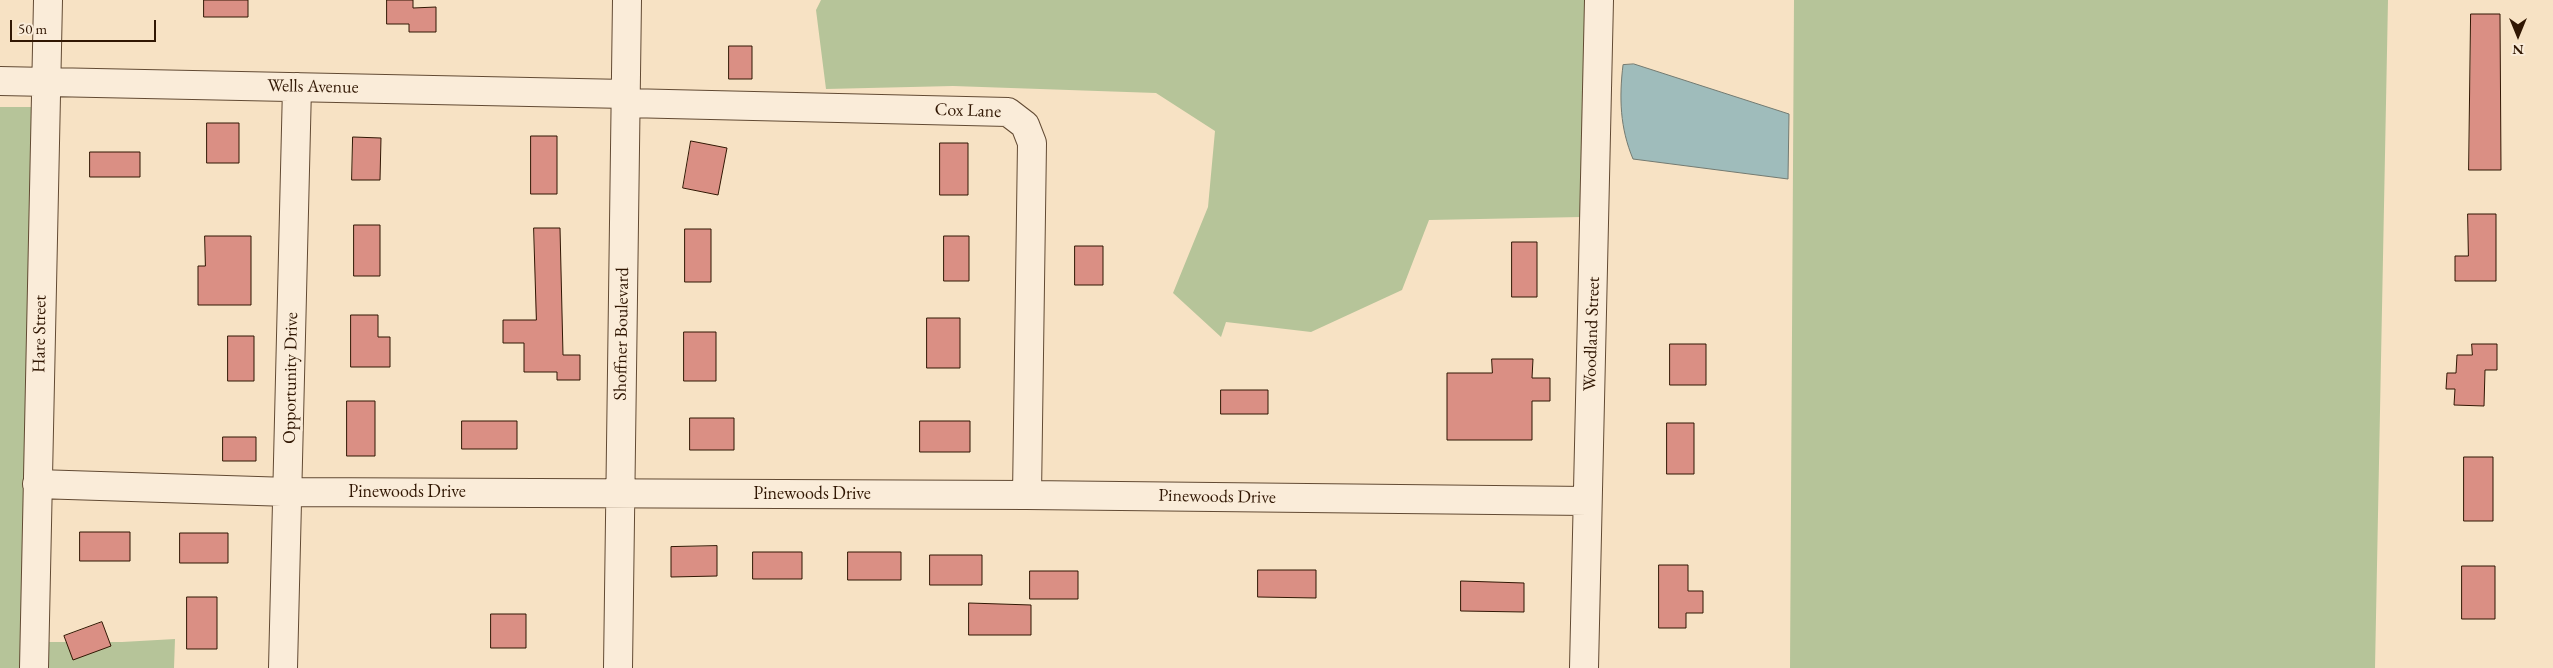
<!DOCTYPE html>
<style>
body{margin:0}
#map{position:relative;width:2553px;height:668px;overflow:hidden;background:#f7e2c4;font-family:"EB Garamond",serif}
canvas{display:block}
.north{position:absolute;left:2493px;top:10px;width:50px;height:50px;-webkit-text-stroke:4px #faecd9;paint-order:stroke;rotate:180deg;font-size:14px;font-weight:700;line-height:20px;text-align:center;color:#311703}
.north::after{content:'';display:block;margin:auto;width:18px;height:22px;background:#311703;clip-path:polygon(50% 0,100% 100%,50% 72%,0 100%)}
.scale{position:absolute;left:10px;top:20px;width:146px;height:22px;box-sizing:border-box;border:2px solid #311703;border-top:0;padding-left:6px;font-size:15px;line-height:18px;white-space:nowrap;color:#311703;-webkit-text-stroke:4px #faecd9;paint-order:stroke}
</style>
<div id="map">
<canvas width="2553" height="668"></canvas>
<div class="north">N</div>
<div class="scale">50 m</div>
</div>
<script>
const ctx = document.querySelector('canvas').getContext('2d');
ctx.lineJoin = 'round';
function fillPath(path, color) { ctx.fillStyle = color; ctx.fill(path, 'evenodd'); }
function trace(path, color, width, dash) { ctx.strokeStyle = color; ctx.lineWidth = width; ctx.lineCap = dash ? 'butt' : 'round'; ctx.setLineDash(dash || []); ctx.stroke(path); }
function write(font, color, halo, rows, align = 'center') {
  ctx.font = font + ' "EB Garamond",serif'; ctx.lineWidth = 5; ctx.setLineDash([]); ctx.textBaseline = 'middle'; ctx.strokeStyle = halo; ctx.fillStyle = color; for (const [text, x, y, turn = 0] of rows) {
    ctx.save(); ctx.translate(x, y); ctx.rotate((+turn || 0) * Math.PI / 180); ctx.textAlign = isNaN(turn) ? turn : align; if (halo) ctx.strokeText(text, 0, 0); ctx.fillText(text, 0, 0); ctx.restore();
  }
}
const green = new Path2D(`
 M821,0H1585L1581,217L1429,220L1402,290L1311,332L1226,322L1221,337L1173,293L1208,207L1215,131L1156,93L953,86L826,89L816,10Z
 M1794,0H2388L2375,668H1790Z
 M0,107H36L38,642H122L175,639L174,668H0Z`);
const water = new Path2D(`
 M1634,64L1789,114L1788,179L1633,159C1620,128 1619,98 1623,65Z`);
const building = new Path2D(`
 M204,0H248V17H204Z
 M387,0H413V8L436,7V32H409V24H387Z
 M2471,14H2500L2501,170H2469Z
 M729,46H752V79H729Z
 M207,123H239V163H207Z
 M531,136H557V194H531Z
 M353,137L381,138L380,180H352Z
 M691,141L727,148L718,195L683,188Z
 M940,143H968V195H940Z
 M90,152H140V177H90Z
 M2468,214H2496V281H2455V256H2468Z
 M354,225H380V276H354Z
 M534,228H560L563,355H580V380H557V372H524V343H503V320H536Z
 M685,229H711V282H685Z
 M205,236H251V305H198V266H205Z
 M944,236H969V281H944Z
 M1512,242H1537V297H1512Z
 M1075,246H1103V285H1075Z
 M351,315H378V337H390V367H351Z
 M927,318H960V368H927Z
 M684,332H716V381H684Z
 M228,336H254V381H228Z
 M1670,344H1706V385H1670Z
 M2472,344H2497V370H2485L2484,406L2454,405L2455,389H2446L2447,373H2456L2457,355H2472Z
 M1492,359H1533L1532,378H1550V401H1532V440H1447V373H1492Z
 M1221,390H1268V414H1221Z
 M347,401H375V456H347Z
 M690,418H734V450H690Z
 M462,421H517V449H462Z
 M920,421H970V452H920Z
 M1667,423H1694V474H1667Z
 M223,437H256V461H223Z
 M2464,457H2493V521H2464Z
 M80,532H130V561H80Z
 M180,533H228V563H180Z
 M717,546V576L671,577V547Z
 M753,552H802V579H753Z
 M848,552H901V580H848Z
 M930,555H982V585H930Z
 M1659,565H1688V591H1703V613H1686V628H1659Z
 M2462,566H2495V619H2462Z
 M1258,570H1316V598L1258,597Z
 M1030,571H1078V599H1030Z
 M1461,581L1524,583V612L1461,611Z
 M187,597H217V649H187Z
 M969,603L1031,605V635H969Z
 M491,614H526V648H491Z
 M102,622L111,646L73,660L64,636Z`);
const minor = new Path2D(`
 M0,81L626,94
 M626,103L1008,112L1025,125L1032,143L1027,495
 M37,484L289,492L1027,495L1587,501
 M34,668L48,0
 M283,668L297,87
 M618,668L627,0
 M1584,668L1599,0`);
const streetNames = [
 ["Wells Avenue",313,87,1],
 ["Cox Lane",968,111,2],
 ["Hare Street",40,334,-89],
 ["Shoffner Boulevard",622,334,-89],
 ["Woodland Street",1592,334,-88],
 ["Opportunity Drive",291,378,-89],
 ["Pinewoods Drive",407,492],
 ["Pinewoods Drive",812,494],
 ["Pinewoods Drive",1217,497,1]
];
fillPath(green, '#b6c499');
fillPath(water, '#9fbcbb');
trace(water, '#737a71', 1);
fillPath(building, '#da8f84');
trace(building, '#311703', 1);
trace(minor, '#624a33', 30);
trace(minor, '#faecd9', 28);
write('18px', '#311703', '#faecd9', streetNames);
</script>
